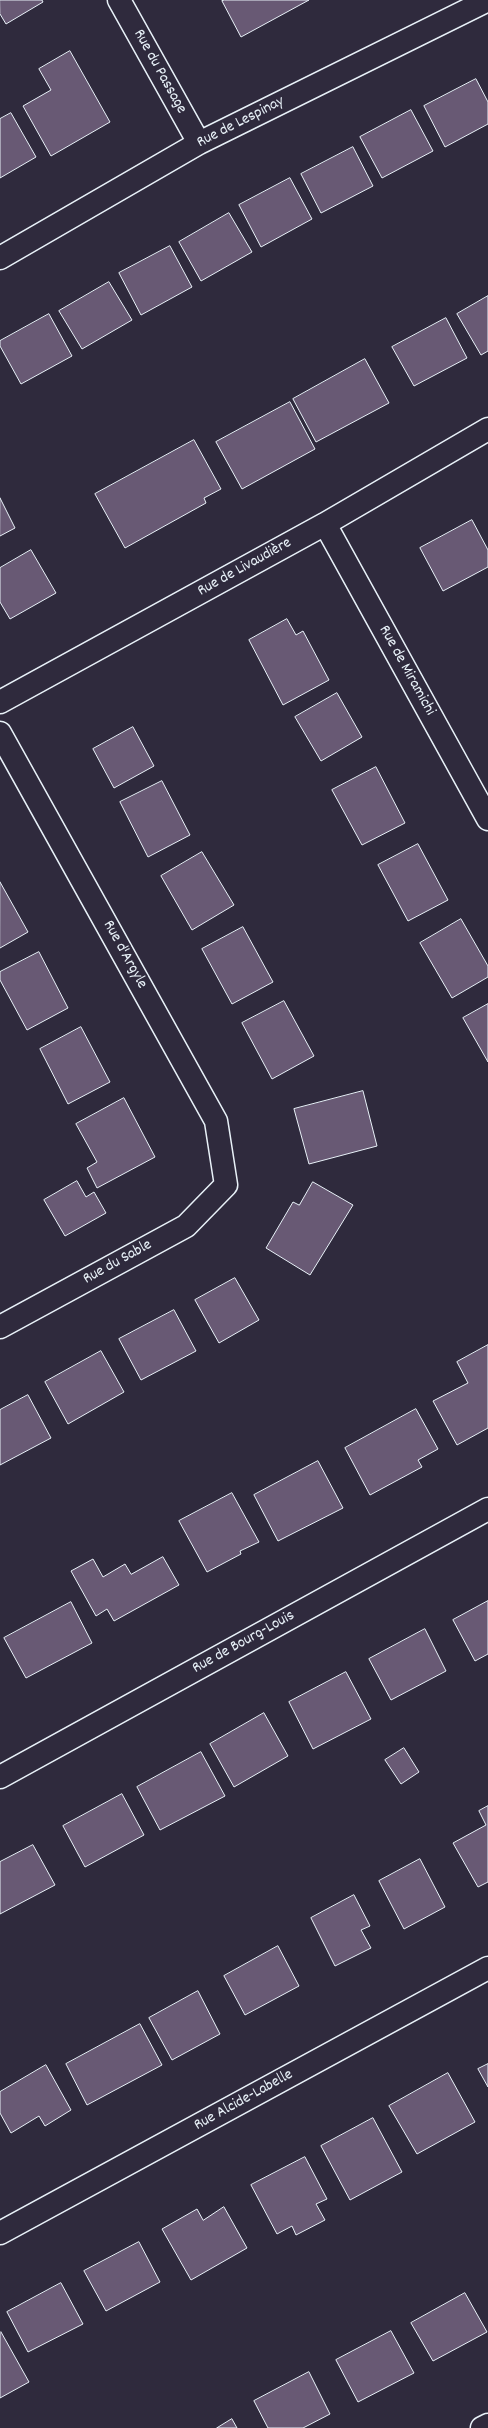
<!DOCTYPE html>
<meta charset="utf-8">
<style>
body{margin:0}
canvas{display:block;background:#2f2a3d}
</style>
<canvas width="488" height="2428"></canvas>
<script>
const ctx = document.querySelector('canvas').getContext('2d');
ctx.lineJoin = 'round';
function fillPath(path, color) { ctx.fillStyle = color; ctx.fill(path, 'evenodd'); }
function trace(path, color, width, dash) { ctx.strokeStyle = color; ctx.lineWidth = width; ctx.lineCap = dash ? 'butt' : 'round'; ctx.setLineDash(dash || []); ctx.stroke(path); }
function write(font, color, halo, rows, align = 'center') {
  ctx.font = font + ' Dekko,sans-serif'; ctx.lineWidth = 4; ctx.setLineDash([]); ctx.textBaseline = 'middle'; ctx.strokeStyle = halo; ctx.fillStyle = color; for (const [text, x, y, turn = 0] of rows) {
    ctx.save(); ctx.translate(x, y); ctx.rotate((+turn || 0) * Math.PI / 180); ctx.textAlign = isNaN(turn) ? turn : align; if (halo) ctx.strokeText(text, 0, 0); ctx.fillText(text, 0, 0); ctx.restore();
  }
}
const building = new Path2D(`
 M0,0H42L43,2L6,24L0,14Z
 M225,0H309L241,37L222,1Z
 M70,51L110,122L51,156L23,106L51,90L39,69Z
 M476,79L488,102V124L445,147L424,106Z
 M411,110L433,151L382,178L360,137Z
 M11,113L36,157L0,178V119Z
 M353,147L373,186L321,213L301,174Z
 M290,178L312,219L261,247L239,205Z
 M229,213L252,252L201,281L179,242Z
 M170,246L192,287L141,315L119,273Z
 M109,282L132,320L82,349L59,311Z
 M488,296V351L481,355L457,314Z
 M49,314L72,356L21,384L0,346V341Z
 M446,318L467,358L414,386L392,347Z
 M365,359L389,403L316,442L293,399Z
 M290,402L315,449L242,489L216,442Z
 M194,440L221,489L204,498L206,503L125,548L95,494Z
 M0,498L15,528L0,536Z
 M472,520L488,550V567L443,591L420,548Z
 M31,550L56,593L10,619L0,602V568Z
 M287,619L296,635L303,631L329,680L283,705L249,640Z
 M337,693L362,737L321,761L295,717Z
 M133,727L154,766L114,788L93,749Z
 M376,767L405,823L362,845L332,790Z
 M162,781L190,835L148,857L120,802Z
 M418,844L448,900L408,921L378,865Z
 M202,852L234,905L192,930L161,876Z
 M0,882L28,932L0,948Z
 M461,919L488,966V977L452,998L420,943Z
 M243,927L273,982L232,1004L202,949Z
 M39,952L68,1008L27,1030L0,980V972Z
 M284,1001L314,1056L272,1079L242,1023Z
 M488,1004V1062L463,1018Z
 M81,1027L110,1082L68,1104L40,1049Z
 M363,1091L377,1146L309,1164L294,1109Z
 M124,1098L155,1157L97,1188L87,1168L97,1162L76,1124Z
 M77,1181L86,1197L94,1192L106,1213L65,1236L44,1200Z
 M313,1182L353,1205L310,1275L266,1248L293,1202L299,1205Z
 M235,1278L259,1320L219,1343L195,1300Z
 M174,1310L196,1351L141,1380L119,1339Z
 M488,1345V1428L457,1445L433,1401L468,1383L457,1362Z
 M101,1351L124,1392L68,1424L45,1382Z
 M28,1395L51,1438L0,1465V1410Z
 M416,1409L438,1449L418,1460L422,1467L370,1495L345,1448Z
 M318,1461L343,1508L278,1541L254,1495Z
 M232,1493L259,1542L240,1551L241,1554L207,1572L179,1521Z
 M163,1557L179,1585L114,1621L107,1609L96,1616L71,1571L93,1559L103,1577L125,1564L131,1574Z
 M488,1601V1654L475,1661L453,1620Z
 M71,1602L92,1643L26,1678L4,1638Z
 M425,1629L446,1671L391,1700L369,1659Z
 M346,1672L371,1719L313,1749L289,1702Z
 M264,1713L288,1756L234,1787L210,1744Z
 M404,1748L419,1772L401,1784L385,1760Z
 M201,1752L225,1796L160,1830L137,1787Z
 M122,1794L144,1835L85,1867L63,1826Z
 M488,1806V1882L478,1887L453,1843L486,1825L479,1811Z
 M33,1845L55,1885L0,1914V1862Z
 M420,1859L445,1907L404,1929L379,1881Z
 M354,1895L370,1926L361,1930L371,1948L335,1966L311,1918Z
 M278,1946L299,1986L245,2015L224,1976Z
 M198,1991L220,2034L172,2060L149,2018Z
 M140,2024L162,2065L87,2105L66,2064Z
 M488,2064V2087L478,2069Z
 M46,2065L71,2110L45,2126L39,2116L11,2133L0,2113V2092Z
 M448,2073L475,2122L417,2154L389,2106Z
 M373,2118L402,2172L350,2200L321,2146Z
 M305,2157L327,2199L316,2204L325,2220L296,2235L292,2226L277,2234L251,2185Z
 M224,2207L247,2248L191,2280L162,2229L197,2209L203,2220Z
 M139,2242L160,2282L106,2311L84,2271Z
 M61,2283L83,2324L28,2352L7,2312Z
 M465,2293L487,2332L433,2361L411,2323Z
 M391,2331L414,2373L358,2402L336,2360Z
 M1,2332L29,2382L0,2398V2333Z
 M309,2372L330,2414L303,2428H268L254,2401Z
 M232,2419L237,2428H217Z`);
const street = new Path2D(`
 M119,0L199,143
 M0,258L199,143L488,0
 M325,524L488,819
 M0,702L325,524L488,429
 M0,733L216,1121L226,1185L186,1226L0,1327
 M0,1777L488,1509
 M0,2233L488,1968
 M482,2428L488,2425`);
const streetNames = [
 ["Rue du Passage",159,72,61],
 ["Rue de Lespinay",241,123,-27],
 ["Rue de Livaudière",245,568,-29],
 ["Rue de Miramichi",406,671,61],
 ["Rue d'Argyle",124,955,61],
 ["Rue du Sable",118,1263,-29],
 ["Rue de Bourg-Louis",244,1643,-29],
 ["Rue Alcide-Labelle",244,2101,-29]
];
fillPath(building, '#685974');
trace(building, '#e8f1f8', 1);
trace(street, '#e8f1f8', 25);
trace(street, '#2f2a3d', 22);
write('16px', '#e8f1f8', '#2f2a3d', streetNames);
</script>
